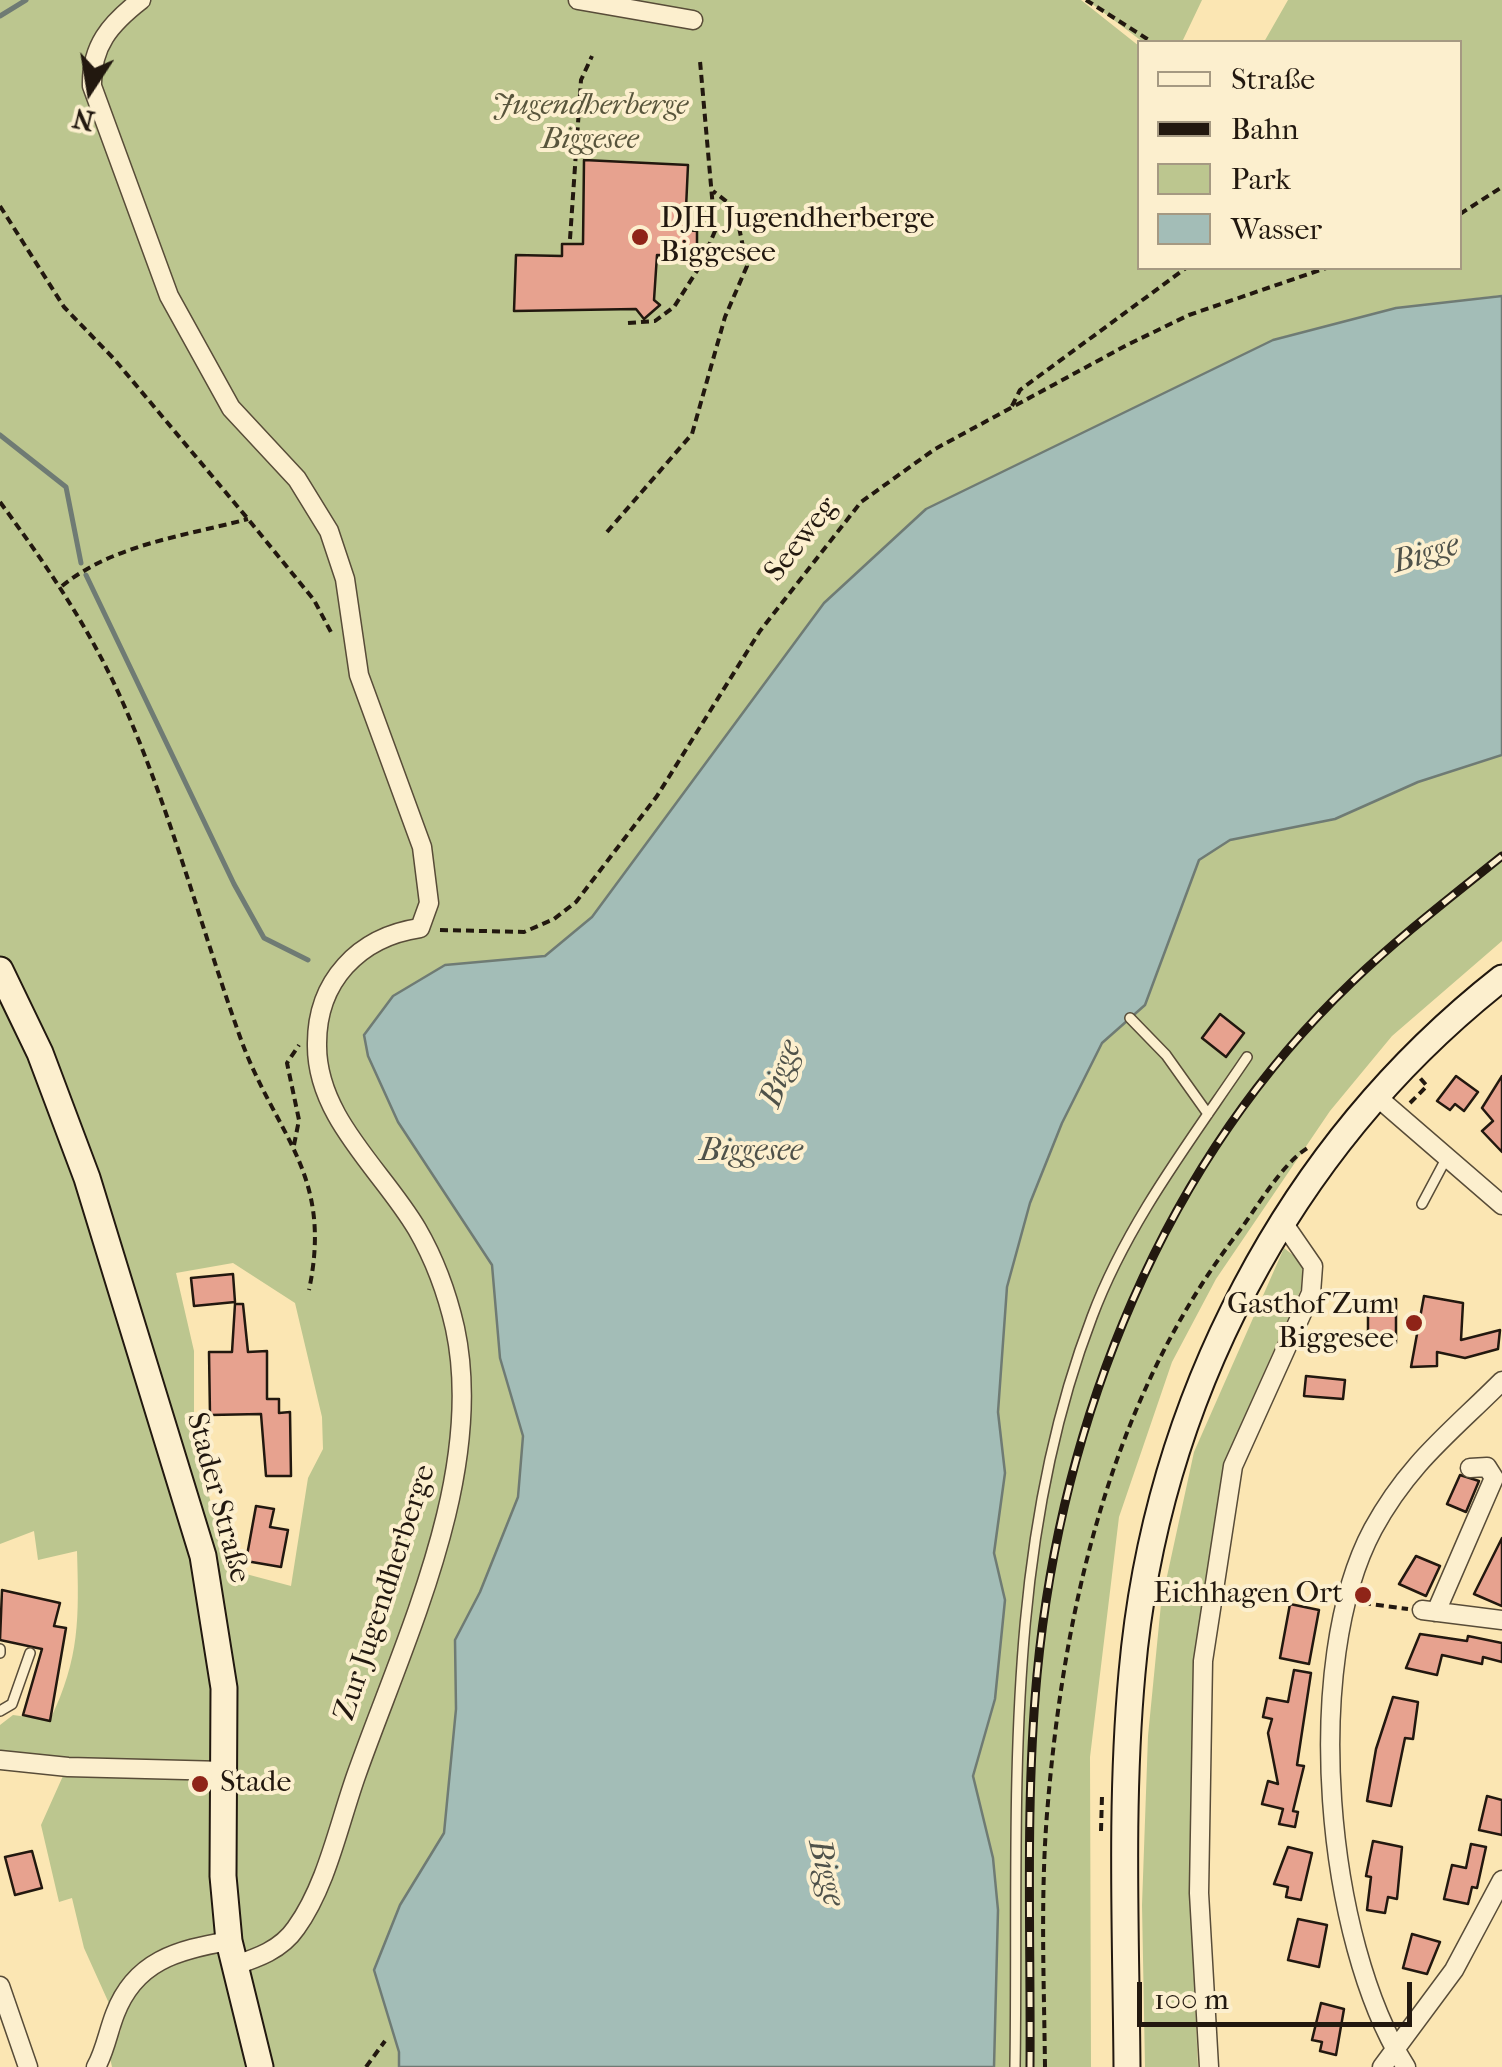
<!DOCTYPE html>
<meta charset="utf-8">
<style>
body{margin:0}
#map{position:relative;width:1502px;height:2067px;overflow:hidden;background:#fbe6b3;font-family:"IM FELL French Canon",serif}
canvas{display:block}
.legend{position:absolute;left:1137px;top:40px;width:325px;height:230px;box-sizing:border-box;background:#fcefce;border:2px solid #a59982;margin:0;padding:12px 18px;list-style:none;font-size:30px;color:#22180f}
.legend li{display:flex;align-items:center;gap:20px;height:50px}
.legend b{width:50px;border:2px solid #a59982}
.north{position:absolute;left:40px;top:40px;width:100px;height:100px;-webkit-text-stroke:8px #fcefce;paint-order:stroke;rotate:192deg;font-size:28px;font-weight:700;line-height:40px;text-align:center;color:#22180f}
.north::after{content:'';display:block;margin:auto;width:35px;height:45px;background:#22180f;clip-path:polygon(50% 0,100% 100%,50% 72%,0 100%)}
.scale{position:absolute;left:1137px;top:1982px;width:275px;height:45px;box-sizing:border-box;border:5px solid #22180f;border-top:0;padding-left:12px;font-size:30px;line-height:35px;white-space:nowrap;color:#22180f;-webkit-text-stroke:8px #fcefce;paint-order:stroke}
</style>
<div id="map">
<canvas width="1502" height="2067"></canvas>
<ul class="legend">
<li><b style="height:12px;background:#fcefce"></b>Straße</li>
<li><b style="height:12px;background:#22180f"></b>Bahn</li>
<li><b style="height:28px;background:#bcc68f"></b>Park</li>
<li><b style="height:28px;background:#a3bdb7"></b>Wasser</li>
</ul>
<div class="north">N</div>
<div class="scale">100 m</div>
</div>
<script>
const ctx = document.querySelector('canvas').getContext('2d');
ctx.lineJoin = 'round';
function fillPath(path, color) { ctx.fillStyle = color; ctx.fill(path, 'evenodd'); }
function trace(path, color, width, dash) { ctx.strokeStyle = color; ctx.lineWidth = width; ctx.lineCap = dash ? 'butt' : 'round'; ctx.setLineDash(dash || []); ctx.stroke(path); }
function write(font, color, halo, rows, align = 'center') {
  ctx.font = font + ' "IM FELL French Canon",serif'; ctx.lineWidth = 8; ctx.setLineDash([]); ctx.textBaseline = 'middle'; ctx.strokeStyle = halo; ctx.fillStyle = color; for (const [text, x, y, turn = 0] of rows) {
    ctx.save(); ctx.translate(x, y); ctx.rotate((+turn || 0) * Math.PI / 180); ctx.textAlign = isNaN(turn) ? turn : align; if (halo) ctx.strokeText(text, 0, 0); ctx.fillText(text, 0, 0); ctx.restore();
  }
}
const green = new Path2D(`
 M0,0H1081L1139,46L1140,268H1460V42H1264L1288,0H1502V295L1395,308L1274,339L926,509L824,603L592,917L545,956L445,965L364,1034L368,1056L398,1122L493,1265L500,1358L523,1436L518,1497L480,1592L455,1640L456,1709L444,1833L400,1905L399,2067H112L109,2053L121,2030L84,1948L72,1898L59,1902L41,1825L67,1767L0,1760V1725L13,1715L50,1720C80,1658 79,1618 77,1551L38,1560L34,1531L0,1544ZM233,1263L295,1303L322,1417L323,1449L308,1478L291,1586L231,1570L187,1422L194,1419V1351L176,1273Z
 M1087,0H1202L1182,42H1143Z
 M1502,755V941L1392,1036L1330,1111L1216,1279L1172,1362L1119,1517L1090,1757L1091,2067H994L998,1910L993,1858L973,1776L995,1699L1005,1600L994,1553L1005,1473L998,1412L1007,1287L1030,1203L1062,1123L1102,1043L1145,1004L1199,860L1230,840L1335,819L1418,782Z
 M1284,1248L1303,1263L1301,1289L1225,1460L1194,1658L1190,1890L1198,2067H1145L1142,1905L1148,1736L1161,1604L1194,1452Z`);
const water = new Path2D(`
 M1502,296V755L1418,782L1335,819L1230,840L1199,860L1145,1005L1102,1043L1062,1123L1030,1203L1007,1287L998,1412L1005,1473L994,1553L1005,1600L995,1699L973,1776L993,1858L998,1910L994,2067H399V2052L374,1970L400,1905L444,1833L456,1709L455,1640L480,1592L518,1497L523,1436L500,1358L492,1265L398,1122L368,1056L364,1035L393,996L445,965L545,956L592,917L824,603L926,509L1273,340L1396,308Z`);
const stream = new Path2D(`
 M0,16L26,0
 M0,435L66,487L81,563
 M86,575L234,884L264,938L308,960`);
const building = new Path2D(`
 M584,160L688,165L685,230L697,231V256L657,255L654,300L660,305L644,319L636,309L514,311L516,255L562,256V244H583Z
 M1220,1014L1244,1033L1226,1057L1202,1038Z
 M1456,1076L1478,1092L1464,1111L1455,1104L1450,1110L1437,1101Z
 M1502,1076V1152L1482,1131L1493,1121L1482,1108Z
 M233,1274L235,1302L194,1306L191,1278Z
 M1424,1296L1463,1303L1461,1340L1500,1330L1498,1349L1465,1358L1437,1352V1366L1411,1367Z
 M1396,1299V1343L1368,1344V1300Z
 M235,1304H243L248,1352L267,1351V1399H279V1413L290,1412L291,1476H266L261,1414L210,1415L209,1352H232Z
 M1306,1376L1345,1380L1343,1399L1304,1396Z
 M1460,1475L1479,1481L1466,1512L1447,1504Z
 M256,1506L274,1509L270,1527L288,1530L281,1567L246,1561Z
 M1502,1538V1606L1474,1594Z
 M1416,1556L1440,1566L1426,1596L1399,1584Z
 M2,1590L60,1603L54,1626L66,1628L50,1721L23,1715L42,1649L0,1640Z
 M1290,1604L1319,1610L1309,1664L1280,1658Z
 M1420,1634L1467,1641L1468,1636L1502,1643V1662L1483,1657L1482,1664L1442,1655L1437,1675L1406,1668Z
 M1294,1670L1311,1673L1297,1765L1304,1766L1293,1811L1298,1812L1295,1827L1279,1824L1283,1809L1262,1804L1268,1781L1278,1784L1268,1733L1272,1719L1263,1717L1267,1698L1288,1702Z
 M1393,1697L1418,1702L1413,1739L1405,1738L1391,1806L1367,1801L1376,1749Z
 M1487,1796L1502,1800V1835L1479,1830Z
 M1373,1841L1402,1847L1397,1899L1388,1897L1385,1913L1367,1910L1371,1877L1366,1876Z
 M1471,1844L1486,1847L1477,1888L1472,1887L1468,1904L1444,1899L1452,1865L1466,1868Z
 M1288,1847L1312,1853L1301,1900L1286,1897L1288,1887L1274,1884Z
 M32,1851L42,1888L15,1895L5,1857Z
 M1298,1919L1327,1925L1319,1967L1288,1960Z
 M1412,1934L1440,1942L1427,1974L1403,1968Z
 M1321,2003L1344,2009L1336,2055L1320,2051L1322,2042L1312,2040Z`);
const path = new Path2D(`
 M1086,0L1152,42
 M0,206L64,307L115,360L248,519L314,600L333,636
 M1460,214L1502,187
 M570,239L581,80L592,56
 M628,323L655,321L674,307L700,266L715,231L700,61
 M1012,406L1020,390L1186,268
 M0,502C47,566 91,630 123,703C170,809 200,924 239,1034C274,1135 334,1171 309,1290
 M607,532L692,434L725,317L747,266L735,208L713,191
 M62,586C114,544 185,536 248,519
 M440,930L524,932L554,919L576,902L657,796L760,631L861,502L935,449L1127,345L1189,315L1326,268
 M1410,1103L1427,1086L1420,1078
 M294,1145L299,1120L287,1063L299,1045
 M1363,1603L1408,1609
 M1101,1831L1102,1796
 M366,2067L385,2041
 M1045,2067C1044,1979 1040,1890 1048,1802C1065,1602 1113,1396 1237,1234C1257,1208 1281,1164 1309,1147`);
const lane = new Path2D(`
 M1130,1018L1166,1055L1208,1114
 M1422,1204L1447,1157
 M0,1649V1653
 M0,1711L12,1704L30,1653
 M1015,2067C1019,1815 1000,1557 1092,1317C1127,1223 1191,1140 1247,1057`);
const street = new Path2D(`
 M141,0C110,24 91,46 92,86L169,296L231,408L297,479L329,531L345,579L359,675L422,847L429,903L420,928C359,937 316,981 317,1046C317,1118 383,1171 417,1229C435,1260 447,1293 455,1328C486,1473 405,1638 357,1773C339,1823 327,1885 296,1928C281,1950 257,1958 233,1966
 M578,0L693,20
 M1376,1096L1502,1205
 M1422,1610L1502,1620
 M1436,1612L1494,1478L1487,1467L1470,1468
 M0,1760L68,1767L224,1771
 M0,1986L28,2067
 M96,2067C105,2051 108,2032 115,2014C135,1961 177,1950 229,1941
 M1209,2067L1199,1893L1203,1661L1233,1466L1311,1293L1313,1266L1282,1221
 M1382,2067L1454,1970L1502,1880
 M1406,2067C1325,1941 1301,1663 1373,1529C1409,1463 1450,1433 1502,1381`);
const secondary = new Path2D(`
 M0,970L40,1053L87,1178L203,1556L224,1688L223,1876L229,1941L260,2067
 M1127,2067C1126,1936 1120,1804 1132,1673C1156,1402 1287,1147 1502,978`);
const rail = new Path2D(`
 M1030,2067C1031,1937 1025,1805 1037,1675C1061,1420 1163,1162 1352,982C1399,937 1451,897 1502,856`);
const markers = [
 [640,237,10,"#8f2418"],
 [1414,1323,10,"#8f2418"],
 [1363,1595,10,"#8f2418"],
 [200,1784,10,"#8f2418"]
];
const parkNames = [
 ["Jugendherberge",590,107],
 ["Biggesee",590,141]
];
const poiNames = [
 ["DJH Jugendherberge",660,220],
 ["Biggesee",660,254],
 ["Gasthof Zum",1394,1306,"right"],
 ["Biggesee",1394,1340,"right"],
 ["Eichhagen Ort",1343,1595,"right"],
 ["Stade",220,1784]
];
const streetNames = [
 ["Seeweg",802,540,-52],
 ["Stader Straße",217,1498,75],
 ["Zur Jugendherberge",386,1593,-72]
];
const waterNames = [
 ["Bigge",1426,555,-17],
 ["Bigge",782,1074,-71],
 ["Biggesee",751,1152],
 ["Bigge",825,1873,76]
];
fillPath(green, '#bcc68f');
fillPath(water, '#a3bdb7');
trace(water, '#6f7b74', 2.5);
trace(stream, '#6f7b74', 5);
fillPath(building, '#e7a28f');
trace(building, '#22180f', 2.5);
trace(lane, '#584c38', 12);
trace(street, '#584c38', 21);
trace(secondary, '#22180f', 29);
trace(path, '#22180f', 4, [8, 5]);
trace(lane, '#fcefce', 9);
trace(street, '#fcefce', 18);
trace(secondary, '#fcefce', 25);
trace(rail, '#22180f', 9);
trace(rail, '#fcefce', 5, [15]);
for (const [x, y, r, color] of markers) { const dot = new Path2D(); dot.arc(x, y, r, 0, 2 * Math.PI); ctx.fillStyle = color; ctx.fill(dot); trace(dot, '#fcefce', 4); }
write('italic 30px', '#58553c', '#fcefce', parkNames);
write('30px', '#22180f', '#fcefce', poiNames, 'left');
write('30px', '#22180f', '#fcefce', streetNames);
write('italic 32px', '#4f524a', '#fcefce', waterNames);
</script>
